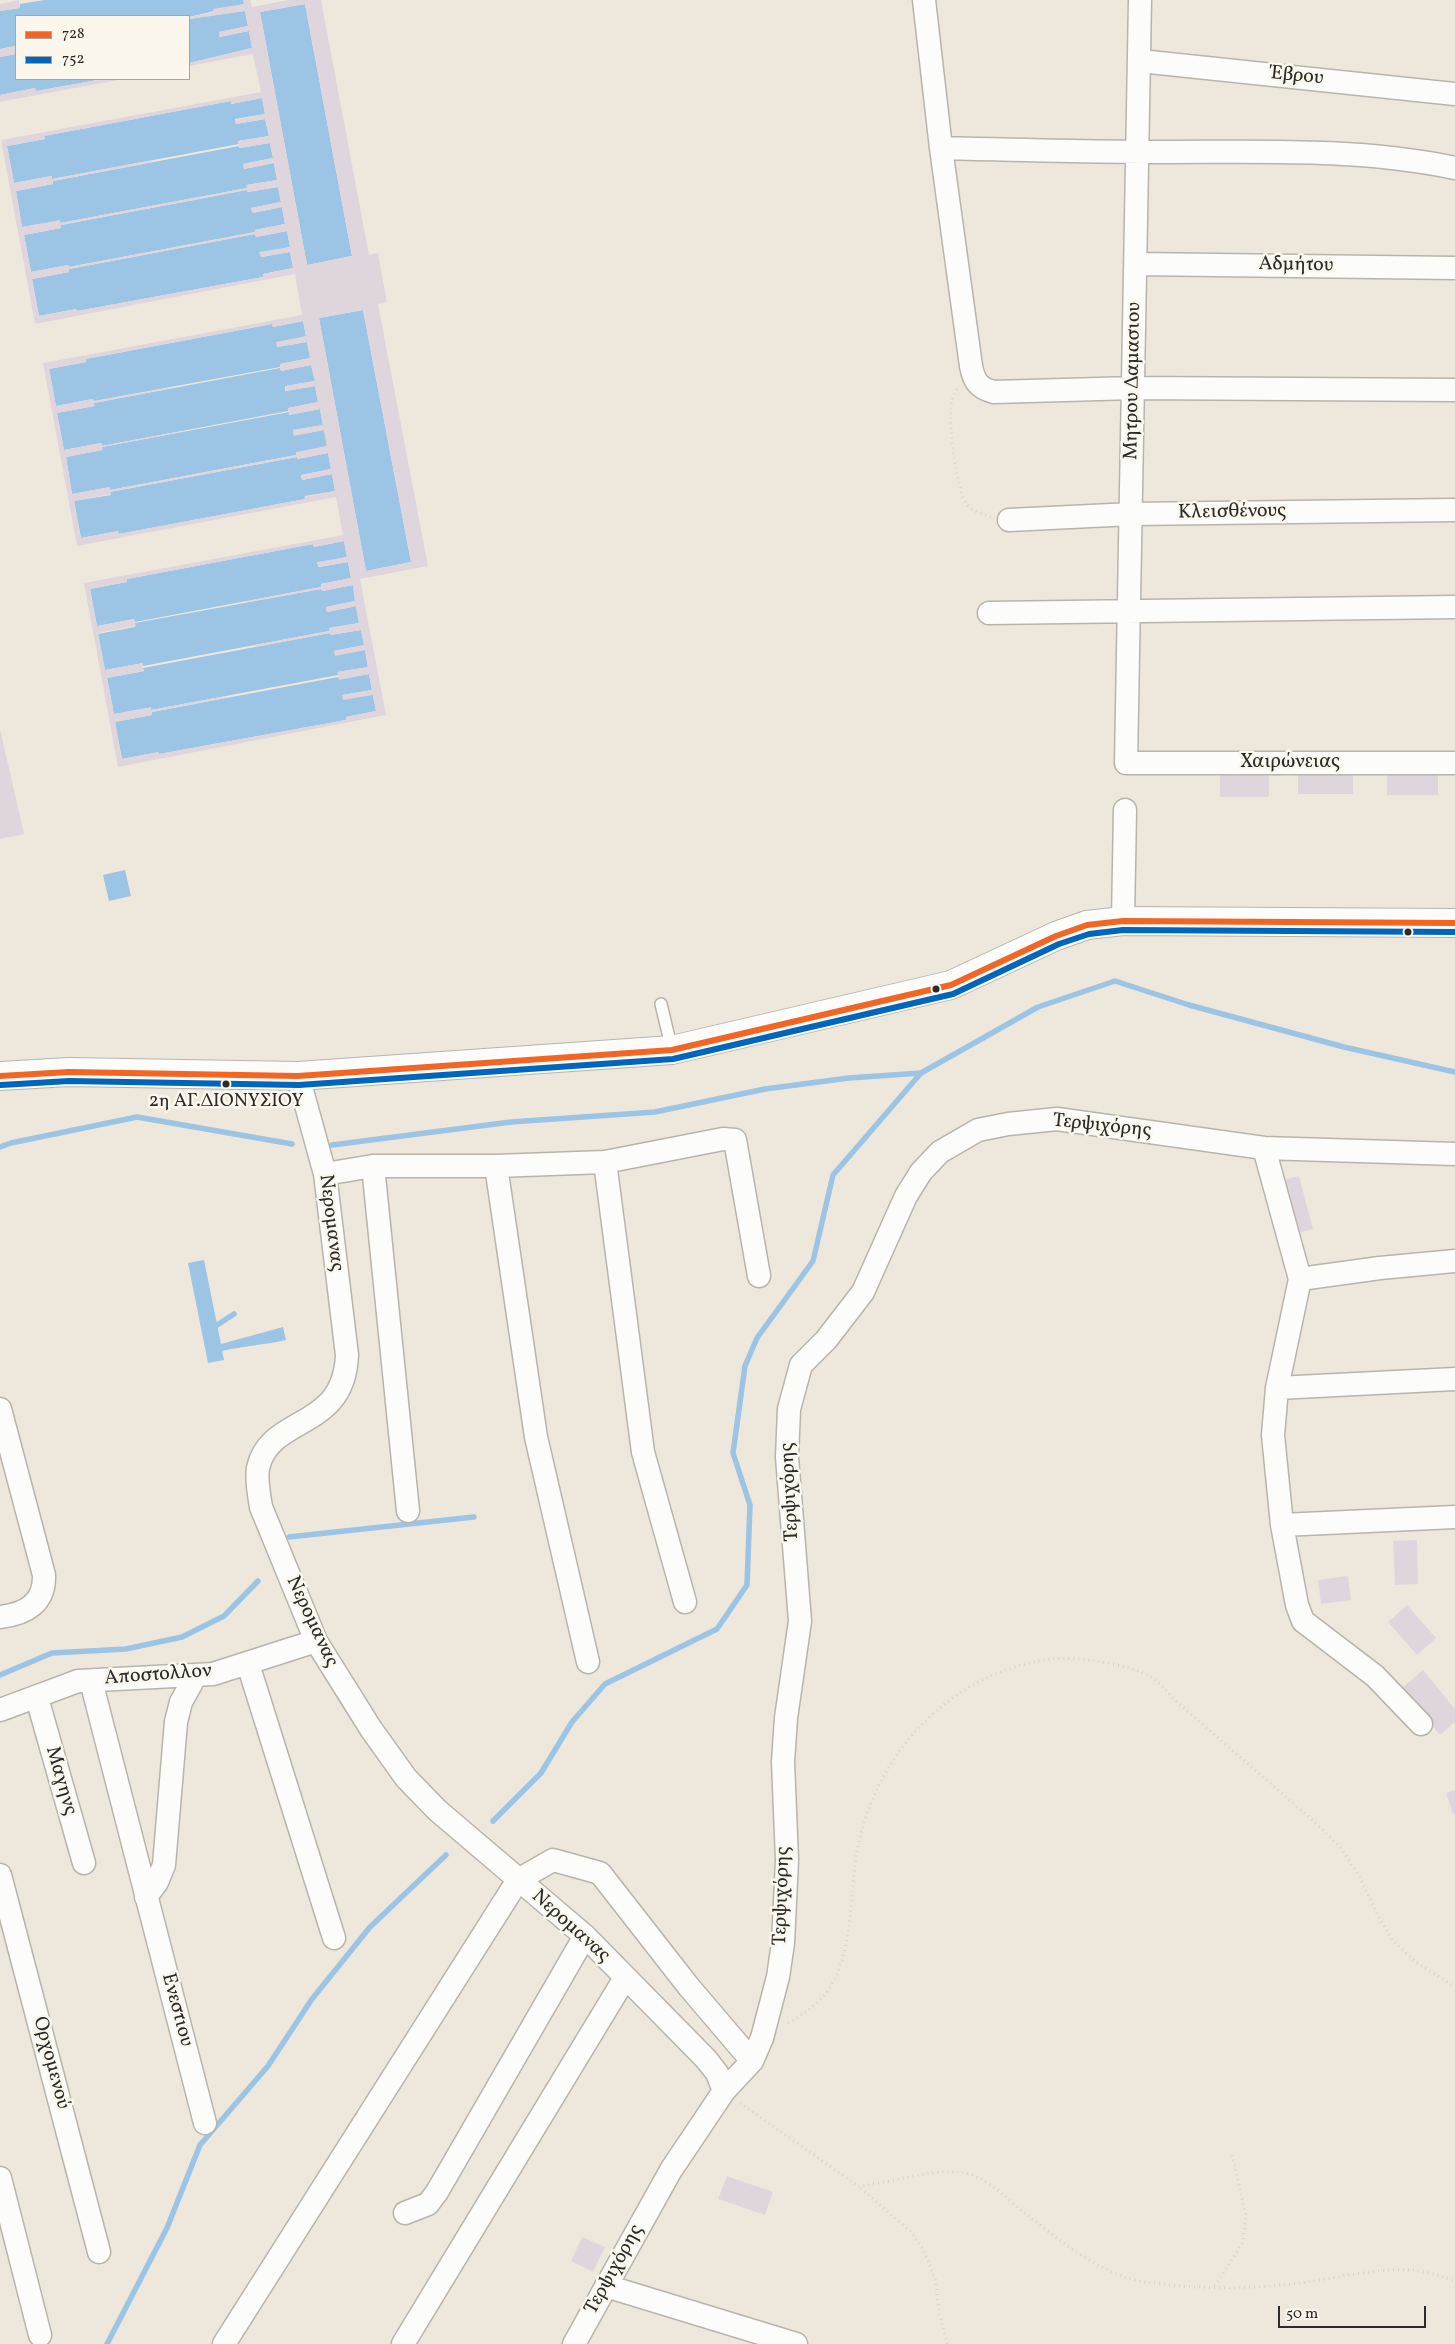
<!DOCTYPE html>
<meta charset="utf-8">
<style>
body{margin:0}
#map{position:relative;width:1455px;height:2344px;overflow:hidden;background:#eee8dc;font-family:Vollkorn,serif}
canvas{display:block}
.legend{position:absolute;left:15px;top:15px;width:175px;height:65px;box-sizing:border-box;background:#fbf7ec;border:1px solid #a8a59f;margin:0;padding:6px 9px;list-style:none;font-size:15px;color:#2b2b2b}
.legend li{display:flex;align-items:center;gap:10px;height:25px}
.legend b{width:25px;border:1px solid #a8a59f}
.scale{position:absolute;left:1278px;top:2306px;width:148px;height:22px;box-sizing:border-box;border:2px solid #2b2b2b;border-top:0;padding-left:6px;font-size:15px;line-height:18px;white-space:nowrap;color:#2b2b2b;-webkit-text-stroke:4px #fbf7ec;paint-order:stroke}
</style>
<div id="map">
<canvas width="1455" height="2344"></canvas>
<ul class="legend">
<li><b style="height:6px;background:#f26522"></b>728</li>
<li><b style="height:6px;background:#0065bd"></b>752</li>
</ul>
<div class="scale">50 m</div>
</div>
<script>
const ctx = document.querySelector('canvas').getContext('2d');
ctx.lineJoin = 'round';
function fillPath(path, color) { ctx.fillStyle = color; ctx.fill(path, 'evenodd'); }
function trace(path, color, width, dash) { ctx.strokeStyle = color; ctx.lineWidth = width; ctx.lineCap = dash ? 'butt' : 'round'; ctx.setLineDash(dash || []); ctx.stroke(path); }
function write(font, color, halo, rows, align = 'center') {
  ctx.font = font + ' Vollkorn,serif'; ctx.lineWidth = 5; ctx.setLineDash([]); ctx.textBaseline = 'middle'; ctx.strokeStyle = halo; ctx.fillStyle = color; for (const [text, x, y, turn = 0] of rows) {
    ctx.save(); ctx.translate(x, y); ctx.rotate((+turn || 0) * Math.PI / 180); ctx.textAlign = isNaN(turn) ? turn : align; if (halo) ctx.strokeText(text, 0, 0); ctx.fillText(text, 0, 0); ctx.restore();
  }
}
const water = new Path2D(`
 M44,0H243L244,4L189,17L16,16V46L0,49V11L20,8V4Z
 M305,4L352,256L307,265L260,12Z
 M245,11L248,26L219,32V37L249,31L252,48L189,63V19Z
 M16,54V79H103L36,91L35,88L0,95V57Z
 M262,98L265,114L235,119L236,124L265,119L269,136L238,141L239,144L52,179L51,176L14,183L7,146L45,139L44,136L231,101V104Z
 M270,143L273,158L243,164L244,169L274,163L277,180L247,185V188L60,223V221L22,227L16,191L53,184V181L239,146L240,148Z
 M278,187L281,202L251,208L253,213L282,207L285,224L255,230V232L69,267L68,265L31,272L24,235L61,228V225L247,190L248,192Z
 M287,231L290,247L260,253L261,257L290,252L293,268L263,274V277L77,311L76,309L39,316L32,279L69,272V269L255,234L256,237Z
 M363,310L411,562L366,571L319,318Z
 M303,321L306,336L277,347L307,342L310,358L280,364V367L94,401L93,399L56,406L49,369L86,362V359L272,324L273,327Z
 M311,365L315,381L285,386V391L315,386L318,402L288,408V411L102,446L101,443L64,450L57,413L94,406V403L280,368L281,371Z
 M320,409L323,425L293,430L294,435L324,430L327,446L296,455L110,490V487L72,494L66,457L102,450V447L289,412V415Z
 M328,453L331,469L301,475L302,480L332,474L335,491L305,496V499L119,534L118,531L81,538L74,501L111,495L110,492L297,457L298,459Z
 M344,541L347,557L317,563L319,567L348,562L351,578L321,584V587L135,622L134,619L97,626L90,589L127,582V579L313,544L314,547Z
 M353,585L355,601L326,607L327,612L356,606L359,623L329,628V631L143,666V663L105,670L98,634L135,627V623L321,589L322,591Z
 M361,630L364,645L334,651L335,655L365,650L368,667L338,672V675L151,710V708L114,714L107,678L144,671L143,668L330,633L331,635Z
 M369,674L372,690L343,695H373L376,711L346,717V720L159,754V752L122,759L115,722L152,715V712L338,677L339,679Z
 M125,870L131,896L109,901L103,875Z
 M204,1260L221,1344L283,1327L286,1340C264,1345 243,1346 222,1351L224,1360L208,1363L188,1263Z`);
const stream = new Path2D(`
 M332,1145L511,1122L655,1112L765,1089L849,1078L921,1073L1038,1007L1115,981L1189,1005L1344,1047L1455,1072
 M0,1147L11,1143L137,1117L292,1144
 M211,1329L234,1314
 M289,1537L474,1517
 M0,1675L52,1653L126,1649L182,1637L224,1616L258,1581
 M493,1821L541,1773L572,1722L605,1684L717,1629L747,1585L750,1505L733,1453L745,1366L757,1338L813,1261L833,1175L921,1073
 M107,2344L167,2228L200,2145L268,2066L312,1999L370,1927L446,1855`);
const building = new Path2D(`
 M19,0L20,8L0,11V4Z
 M243,0H250L252,7L288,0H321L369,255L378,253L387,302L378,304L428,566L360,579L386,715L118,767L84,583L343,535L336,497L77,546L43,363L302,315L295,274L35,324L1,140L261,92L253,54L189,66V63L252,48L249,31L219,37V32L248,26L245,11L189,19V17L214,12L213,9L244,4ZM305,4L352,256L307,265L260,12ZM262,98L265,114L235,120L236,124L265,119L269,136L238,141L239,148L270,143L273,158L243,164L244,169L274,163L277,180L246,185L247,188L60,223V220L22,227L16,191L53,184V181L152,162V160L52,179V176L14,183L7,146L45,139L44,136L231,101V104ZM278,187L281,202L251,208L252,213L282,207L285,224L254,230L255,232L69,267L68,265L31,272L24,235L61,228V225L247,190V192ZM287,231L290,247L259,252L261,257L290,252L293,268L263,274V277L77,311L76,309L39,316L32,279L69,272V269L255,234L256,237ZM363,310L411,562L366,571L319,318ZM303,321L306,336L276,342L277,347L307,342L310,358L280,364V367L281,371L311,365L315,381L285,386L286,391L315,386L318,402L288,408L289,415L320,409L323,425L293,430L294,436L324,430L327,446L296,452V455L110,490V487L72,494L66,457L103,450L102,447L177,433L176,432L102,446L101,443L64,450L57,413L95,406L94,403L168,389V388L94,401L93,399L56,406L49,369L86,362V359L272,324L273,327ZM328,453L331,469L301,475L302,480L332,474L335,491L304,497L305,499L118,534V531L81,538L74,501L111,494L110,492L297,457V459ZM344,541L347,557L317,562L319,567L348,562L351,578L321,584V587L247,601V602L321,589L322,591L353,585L355,601L326,607L327,612L356,606L359,623L329,628V631L255,645L256,647L330,633V635L361,630L364,645L334,651L335,656L365,650L368,667L337,672L338,675L339,680L369,674L372,690L342,695L343,700L373,695L376,711L346,717V720L159,754V752L122,759L115,722L152,715V712L226,698V696L151,710V707L114,714L107,678L144,671L143,668V663L105,670L98,633L136,626L135,623L134,619L97,626L90,589L127,582V579L313,544L314,547Z
 M16,46V54L0,57V49Z
 M103,79L118,80L0,102V95L35,88L36,91Z
 M0,729L24,834L0,839Z
 M1298,769H1353V794H1298Z
 M1387,771L1438,772V795H1387Z
 M1220,774H1269V797H1220Z
 M1299,1176L1313,1229L1292,1235L1278,1181Z
 M1417,1540L1418,1584L1395,1585L1393,1541Z
 M1348,1576L1351,1600L1321,1604L1318,1580Z
 M1407,1605L1436,1638L1417,1655L1388,1622Z
 M1423,1670L1455,1709V1722L1440,1735L1402,1688Z
 M1455,1790V1814H1453L1446,1793Z
 M727,2176L773,2192L765,2215L718,2199Z
 M582,2237L605,2247L593,2272L571,2261Z`);
const path = new Path2D(`
 M957,389C954,395 951,400 951,407C949,426 956,491 967,505C973,511 983,515 991,517
 M788,2023C799,2016 811,2010 819,2001C856,1965 848,1894 858,1846C878,1750 952,1672 1051,1659C1076,1656 1130,1664 1151,1677C1161,1684 1169,1694 1178,1703L1308,1816L1340,1847L1359,1876L1378,1916L1393,1941L1416,1962L1455,1987
 M740,2103L858,2186
 M1215,2286L1243,2242L1246,2216L1232,2155
 M947,2344L939,2312L935,2278L923,2249L910,2231L858,2186C890,2183 927,2170 958,2172C984,2173 1005,2198 1025,2213C1059,2240 1100,2275 1145,2282C1195,2289 1249,2290 1299,2283C1351,2277 1406,2257 1455,2282`);
const service = new Path2D(`
 M661,1004L672,1050`);
const minor = new Path2D(`
 M924,0L941,148L971,366C974,381 978,388 994,392L1134,388L1455,390
 M1140,0L1126,763H1455
 M1140,61L1455,94
 M941,148C1015,150 1090,152 1164,152C1261,152 1360,148 1455,168
 M1136,264L1455,268
 M1009,520L1132,514L1455,510
 M989,613L1455,607
 M1123,921L1125,810
 M298,1076L325,1174L347,1355C344,1432 270,1414 258,1468C256,1481 259,1494 261,1507L316,1641L371,1729L406,1778L437,1810L585,1936L706,2059L717,2073L724,2091
 M1264,1148L1300,1279
 M605,1162L643,1452L685,1602
 M373,1166L408,1511
 M496,1166L536,1437L588,1662
 M325,1174L373,1166H496L605,1162L723,1139L735,1140L759,1276
 M1277,1388L1455,1379
 M0,1409L44,1575C45,1603 26,1614 0,1617
 M1282,1525L1455,1517
 M248,1664L334,1938
 M91,1681L205,2123
 M37,1698L84,1863
 M0,1710L78,1681L213,1674L316,1641
 M1421,1724L1375,1676L1303,1621L1297,1605L1282,1525L1273,1435L1277,1388L1300,1279L1380,1268L1455,1261
 M0,1875L99,2252
 M146,1897L157,1882L164,1865L176,1722L181,1702L196,1675
 M0,2178L40,2335
 M405,2213L428,2204L437,2192L585,1936
 M606,2286L796,2344
 M224,2344L518,1880L553,1860L600,1873L689,1987L752,2061
 M403,2344L625,1978
 M574,2344L671,2170L724,2091L752,2061L762,2038L778,1977L783,1943L787,1860L783,1762L786,1718L800,1621L787,1457L789,1409L801,1365L826,1340L863,1292L906,1196L921,1172L940,1152L978,1130L1008,1124L1057,1119L1264,1148L1455,1154`);
const tertiary = new Path2D(`
 M0,1076L69,1072L298,1076L672,1050L951,985L1056,936L1087,925L1123,921L1455,923`);
const bus1 = new Path2D(`
 M0,1076L69,1072L298,1076L672,1050L951,985L1056,936L1087,925L1123,921L1455,923`);
const bus2 = new Path2D(`
 M1,1085L69,1081L299,1085L673,1059L953,994L1059,944L1089,934L1123,930L1455,932`);
const markers = [
 [1408,932,4.5,"#2b2b2b"],
 [936,989,4.5,"#2b2b2b"],
 [226,1084,4.5,"#2b2b2b"]
];
const busNames = [
 ["2η ΑΓ.ΔΙΟΝΥΣΙΟΥ",226,1103]
];
const streetNames = [
 ["Έβρου",1297,77,6],
 ["Αδμήτου",1296,266,1],
 ["Μητρου Δαμασιου",1134,381,-89],
 ["Κλεισθένους",1232,513,-1],
 ["Χαιρώνειας",1290,763],
 ["Τερψιχόρης",1102,1127,6],
 ["Νερομανας",330,1223,83],
 ["Τερψιχόρης",791,1492,-93],
 ["Νερομανας",311,1622,65],
 ["Αποστολλον",158,1676,-4],
 ["Μαγηνς",60,1781,74],
 ["Τερψιχόρης",783,1896,-88],
 ["Νερομανας",570,1927,42],
 ["Ενεστιου",176,2010,75],
 ["Ορχομενού",50,2063,75],
 ["Τερψιχόρης",615,2270,-61]
];
fillPath(water, '#9bc4e5');
trace(stream, '#9bc4e5', 5.5);
fillPath(building, '#dfd6dd');
trace(service, '#b8b4ac', 14);
trace(minor, '#b8b4ac', 25);
trace(tertiary, '#b8b4ac', 30);
trace(path, '#d5d4d0', 3, [1, 4]);
trace(service, '#fcfcfa', 11);
trace(minor, '#fcfcfa', 22);
trace(tertiary, '#fcfcfa', 28);
trace(bus1, '#f26522', 6);
trace(bus2, '#0065bd', 6);
for (const [x, y, r, color] of markers) { const dot = new Path2D(); dot.arc(x, y, r, 0, 2 * Math.PI); ctx.fillStyle = color; ctx.fill(dot); trace(dot, '#fbf7ec', 2); }
write('19px', '#2b2b2b', '#fbf7ec', busNames);
write('20px', '#2b2b2b', '#fbf7ec', streetNames);
</script>
